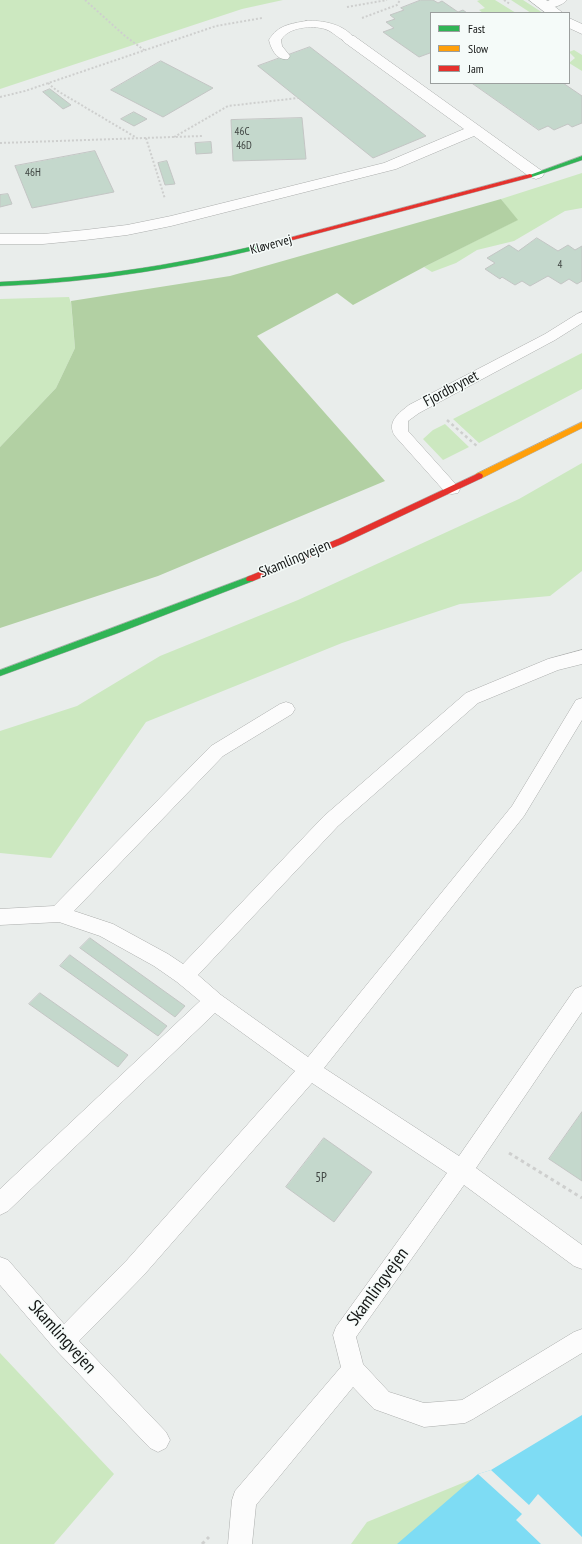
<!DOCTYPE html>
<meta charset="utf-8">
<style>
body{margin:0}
#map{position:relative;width:582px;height:1544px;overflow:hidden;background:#e9edeb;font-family:"PT Sans Narrow",sans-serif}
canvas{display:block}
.legend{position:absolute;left:430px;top:12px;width:140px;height:72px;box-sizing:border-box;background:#f5fbf9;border:1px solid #9b9f9e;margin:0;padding:5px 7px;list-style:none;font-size:12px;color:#141615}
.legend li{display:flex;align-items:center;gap:8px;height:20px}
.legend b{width:20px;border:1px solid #9b9f9e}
</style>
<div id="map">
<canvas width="582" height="1544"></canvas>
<ul class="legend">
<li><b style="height:5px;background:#30b455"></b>Fast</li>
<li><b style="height:5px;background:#ff9f0a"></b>Slow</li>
<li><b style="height:5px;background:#e5322d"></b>Jam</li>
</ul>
</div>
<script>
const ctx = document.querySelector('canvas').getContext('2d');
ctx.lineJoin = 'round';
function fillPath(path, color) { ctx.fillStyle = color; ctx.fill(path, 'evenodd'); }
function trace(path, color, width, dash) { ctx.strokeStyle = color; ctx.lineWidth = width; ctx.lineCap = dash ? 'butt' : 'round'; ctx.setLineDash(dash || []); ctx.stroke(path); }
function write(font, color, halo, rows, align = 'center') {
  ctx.font = font + ' "PT Sans Narrow",sans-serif'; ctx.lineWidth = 3; ctx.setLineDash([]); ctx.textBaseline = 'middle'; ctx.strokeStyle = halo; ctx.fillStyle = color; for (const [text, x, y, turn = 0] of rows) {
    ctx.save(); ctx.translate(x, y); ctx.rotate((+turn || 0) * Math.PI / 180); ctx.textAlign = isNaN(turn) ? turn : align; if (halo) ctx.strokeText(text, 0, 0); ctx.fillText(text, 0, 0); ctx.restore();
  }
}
const green = new Path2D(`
 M0,0H283L242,9L0,89Z
 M480,0H495L516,13H483L479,10L485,8L477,1Z
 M511,0H523L543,13H531Z
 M574,50L582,55V71L569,63L575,58L569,52Z
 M582,173V208L565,211L514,241L477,250L456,263L432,272L424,267L517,220L501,199Z
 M69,297L71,303L75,348L56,388L0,447V299Z
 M582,353V389L479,443L453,419Z
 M445,424L469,447L443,460L423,439L433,430Z
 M582,463V571L550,596L460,604L342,643L146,722L51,858L0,853V731L77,706L160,656L298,600L519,499Z
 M0,1353L114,1474L54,1544H0Z
 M536,1453L582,1544H351L367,1522Z`);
const forest = new Path2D(`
 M501,199L518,220L424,267L353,305L337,293L257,336L385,481L158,576L0,628V447L56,388L75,348L71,301L230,276Z`);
const water = new Path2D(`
 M582,1415V1544H397L478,1474L491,1470Z`);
const pier = new Path2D(`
 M491,1470L529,1505L538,1494L582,1537V1544H541L516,1520L522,1514L478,1474Z`);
const building = new Path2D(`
 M421,0H433L438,3L442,1L458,12L463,10L467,13H431V54L430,53L419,57L383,32L394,28L386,22L395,19L390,15L404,10L401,8Z
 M310,47L426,136L373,158L258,66Z
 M161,61L213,88L163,117L111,90Z
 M472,83H563L582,96V123L572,127L568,124L554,130L548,126L539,130Z
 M50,89L71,105L63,109L43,92Z
 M134,112L147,119L134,126L121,119Z
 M302,118L306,159L233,161L231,120Z
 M211,142L212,153L196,154L195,143Z
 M95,151L114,192L32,208L15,166Z
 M167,161L175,184L165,185L158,163Z
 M8,194L12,204L0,207V195Z
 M537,238L558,251L568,245L575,250L582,246V281L577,284L569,279L561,284L548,276L530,286L522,281L515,285L502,277L500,279L485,269L495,263L487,258L509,245L518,251Z
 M90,938L178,1001L185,1006L175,1017L80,948Z
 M70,955L167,1026L158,1036L60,966Z
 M40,993L128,1055L118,1067L29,1004Z
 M582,1112V1181L549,1159Z
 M324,1138L372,1172L334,1222L286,1187Z`);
const pathFar2 = new Path2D(`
 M85,0L125,36L144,50
 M504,0L510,4
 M347,7L387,0
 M362,18L397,5L400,0
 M48,83L56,90L137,138
 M0,97L25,91L216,26L262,18
 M174,137L228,106L298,98
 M146,138L165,199
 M0,143L202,136`);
const pathFar1 = new Path2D(`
 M447,420L478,447`);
const path = new Path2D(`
 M509,1153L582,1198
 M202,1544L209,1537`);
const lane = new Path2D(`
 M550,0H567C562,6 548,10 541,8L539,6L541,4Z
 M306,21C323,20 344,24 355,39L353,42C342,44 335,32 325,29C312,25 288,27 281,40L282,46L290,56L288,59C277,61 271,49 269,40C278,25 290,24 306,21Z
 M582,312V323L555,340L419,413L408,421V431L460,489L458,493L452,494L446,493L395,436C386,422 399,413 409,405L545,334L577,314Z
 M582,650V664L558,670L478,703L338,826L198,975L221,995L308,1057L512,806L576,700L582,698V720L524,816L324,1068L459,1156L575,989L582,986V1012L476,1168L582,1245V1269L574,1266L464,1185L356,1337L363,1364L389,1392L424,1403L462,1400L574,1332L582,1329V1353L473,1419L465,1423L424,1427L374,1409L353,1387L256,1505L252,1544H228L232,1500L235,1491L341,1367L333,1335L336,1327L447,1173L312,1083L143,1276L79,1341L166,1432L170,1440L166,1448L158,1452L150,1448L55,1349L0,1285V1257L8,1260L64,1324L127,1260L295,1071L215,1013L8,1211L0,1215V1189L200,1001L177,982L154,966L100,936L59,922L0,925V909L54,906L211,746L280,704L286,702L292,704L295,709L292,714L223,756L74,911L113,924L168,954L183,964L324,816L466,693L548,659Z`);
const street = new Path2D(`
 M529,0H546L563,13H546Z
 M569,18L582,24V34L569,28Z
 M349,35L354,36L542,171L544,174L542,177L536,179L530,177L474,136L396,169L171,226L127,235L85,240L43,244H0V234H43L85,230L127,225L171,216L384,163L464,129L344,42L342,39L344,36Z`);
const fast = new Path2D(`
 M582,156V160L532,177L527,176Z
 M283,239L286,241L285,242C191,267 97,282 0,286V282C97,278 189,263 283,239Z
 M250,576L253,577L254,579L253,581L118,633L0,676V670Z`);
const slow = new Path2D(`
 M582,422V428L482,478L479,479L475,476L476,474Z`);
const jam = new Path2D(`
 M530,174L532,175V177L285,242H281L280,241L281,240Z
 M479,473L482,474L483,476L482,478L344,543L253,581H247L246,579L247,577L338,539Z`);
const farNumbernames = [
 ["46C",242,132],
 ["46D",244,146],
 ["46H",33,173],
 ["4",560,265]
];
const farStreetnames = [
 ["Kløvervej",271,245,-15]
];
const numberNames = [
 ["5P",321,1178]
];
const streetNames = [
 ["Fjordbrynet",451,389,-28],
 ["Skamlingvejen",295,559,-23]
];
const nearStreetnames = [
 ["Skamlingvejen",378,1287,-54],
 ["Skamlingvejen",62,1337,48]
];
fillPath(green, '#cce8c0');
fillPath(forest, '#b2d0a3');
fillPath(water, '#7edcf4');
fillPath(pier, '#e9edeb');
fillPath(building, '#c4d8cc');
trace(building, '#c3c5c4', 1);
trace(lane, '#abadac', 1);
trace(street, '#abadac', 1);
trace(fast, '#abadac', 1);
trace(slow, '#abadac', 1);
trace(jam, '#abadac', 1);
trace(pathFar2, '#cecfce', 2, [2, 2]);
trace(pathFar1, '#cecfce', 2.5, [3, 3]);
trace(path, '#cecfce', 3, [3.5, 3.5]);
fillPath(lane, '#fcfcfc');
fillPath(street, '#fcfcfc');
fillPath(fast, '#30b455');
fillPath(slow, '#ff9f0a');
fillPath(jam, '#e5322d');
write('11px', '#404643', null, farNumbernames);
write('13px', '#141615', '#f5fbf9', farStreetnames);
write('13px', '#404643', null, numberNames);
write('15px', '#141615', '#f5fbf9', streetNames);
write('18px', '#141615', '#f5fbf9', nearStreetnames);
</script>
